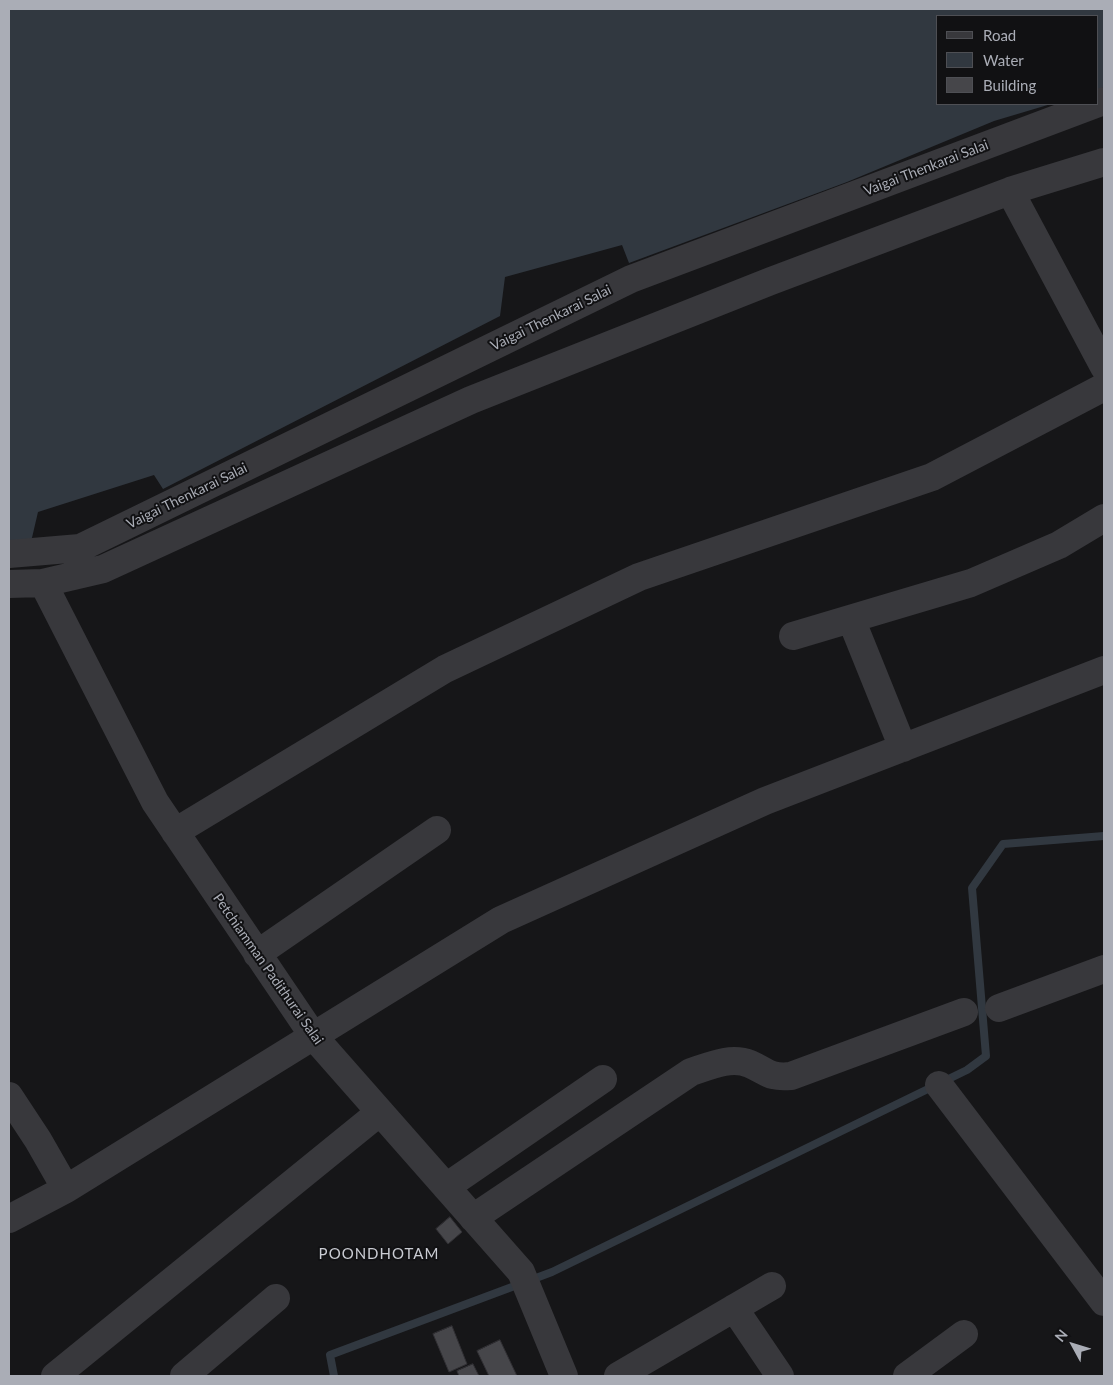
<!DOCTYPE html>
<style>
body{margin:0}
#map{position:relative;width:1113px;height:1385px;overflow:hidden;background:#161618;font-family:Lato,sans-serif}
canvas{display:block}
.frame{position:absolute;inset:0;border:10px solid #aaadb6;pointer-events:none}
.legend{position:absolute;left:936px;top:15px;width:162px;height:90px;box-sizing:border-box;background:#111113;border:1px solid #4e4f54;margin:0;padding:6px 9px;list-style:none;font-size:15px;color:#aaadb6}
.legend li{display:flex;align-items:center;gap:10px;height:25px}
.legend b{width:25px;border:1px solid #4e4f54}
.north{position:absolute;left:1048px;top:1320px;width:50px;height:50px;-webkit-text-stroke:4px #111113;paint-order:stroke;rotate:309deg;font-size:14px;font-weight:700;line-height:20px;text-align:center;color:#aaadb6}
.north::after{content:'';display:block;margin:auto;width:18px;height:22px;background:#aaadb6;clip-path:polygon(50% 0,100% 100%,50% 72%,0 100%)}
</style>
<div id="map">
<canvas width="1113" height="1385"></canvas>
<div class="frame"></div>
<ul class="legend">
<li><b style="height:6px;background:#38383c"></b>Road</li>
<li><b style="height:14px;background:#313840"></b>Water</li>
<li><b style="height:14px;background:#46464a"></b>Building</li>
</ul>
<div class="north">N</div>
</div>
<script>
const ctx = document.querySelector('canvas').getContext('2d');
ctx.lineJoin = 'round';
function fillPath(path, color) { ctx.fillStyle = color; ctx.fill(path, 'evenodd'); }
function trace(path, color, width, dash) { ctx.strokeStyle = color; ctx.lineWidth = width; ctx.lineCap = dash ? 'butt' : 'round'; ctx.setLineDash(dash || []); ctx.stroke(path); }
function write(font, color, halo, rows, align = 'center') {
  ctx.font = font + ' Lato,sans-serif'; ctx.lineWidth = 4; ctx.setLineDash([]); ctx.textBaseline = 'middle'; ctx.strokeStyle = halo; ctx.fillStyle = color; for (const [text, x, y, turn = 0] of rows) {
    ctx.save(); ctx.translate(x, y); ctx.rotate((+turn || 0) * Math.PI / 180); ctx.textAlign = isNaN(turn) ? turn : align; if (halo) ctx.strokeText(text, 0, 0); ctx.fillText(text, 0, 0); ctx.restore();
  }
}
const water = new Path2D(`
 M9,9H1104V87L1097,90V16H937V104H1051L994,121L847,182L629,263L622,245L505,277L500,316L163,489L154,475L38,512L31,542H9Z`);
const stream = new Path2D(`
 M334,1376L330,1355L552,1272L967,1070L986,1056L972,888L1003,844L1104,836`);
const building = new Path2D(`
 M450,1217L462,1232L448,1244L436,1229Z
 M452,1326L467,1364L449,1372L433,1334Z
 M500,1340L517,1376H489L477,1351Z
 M473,1364L479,1376H459L457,1371Z`);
const minor = new Path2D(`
 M1010,191L1104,367
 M9,554L80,548L631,279L1104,101
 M43,583L155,802L314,1037L521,1272L564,1376
 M9,584L43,583L103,569L471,400L771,281L1010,191L1104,162
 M851,619L903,748
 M793,636L971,583L1059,545L1104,518
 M175,832L445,669L639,577L932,477L1104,387
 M257,954L437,830
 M999,1008L1104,969
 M939,1085L1104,1302
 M9,1096L38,1140L66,1189
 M446,1187L603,1079
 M473,1218L691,1072C709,1066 731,1056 750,1064C768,1072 769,1078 791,1076L964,1012
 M9,1219L66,1189L501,920L765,801L1104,670
 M734,1308L780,1376
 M55,1376L380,1112
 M184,1376L276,1298
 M618,1376L772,1286
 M907,1376L964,1334`);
const streetNames = [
 ["Vaigai Thenkarai Salai",926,168,-21],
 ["Vaigai Thenkarai Salai",551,318,-26],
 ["Vaigai Thenkarai Salai",187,496,-26],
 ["Petchiamman Padithurai Salai",268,969,55]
];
const neighbourhoodNames = [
 ["POONDHOTAM",379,1254]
];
fillPath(water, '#313840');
trace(stream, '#313840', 8);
fillPath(building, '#46464a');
trace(building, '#313034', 1);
trace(minor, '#38383c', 28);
write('14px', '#aaadb6', '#111113', streetNames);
ctx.letterSpacing = '1px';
write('15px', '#caccd3', '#111113', neighbourhoodNames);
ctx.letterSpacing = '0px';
</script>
